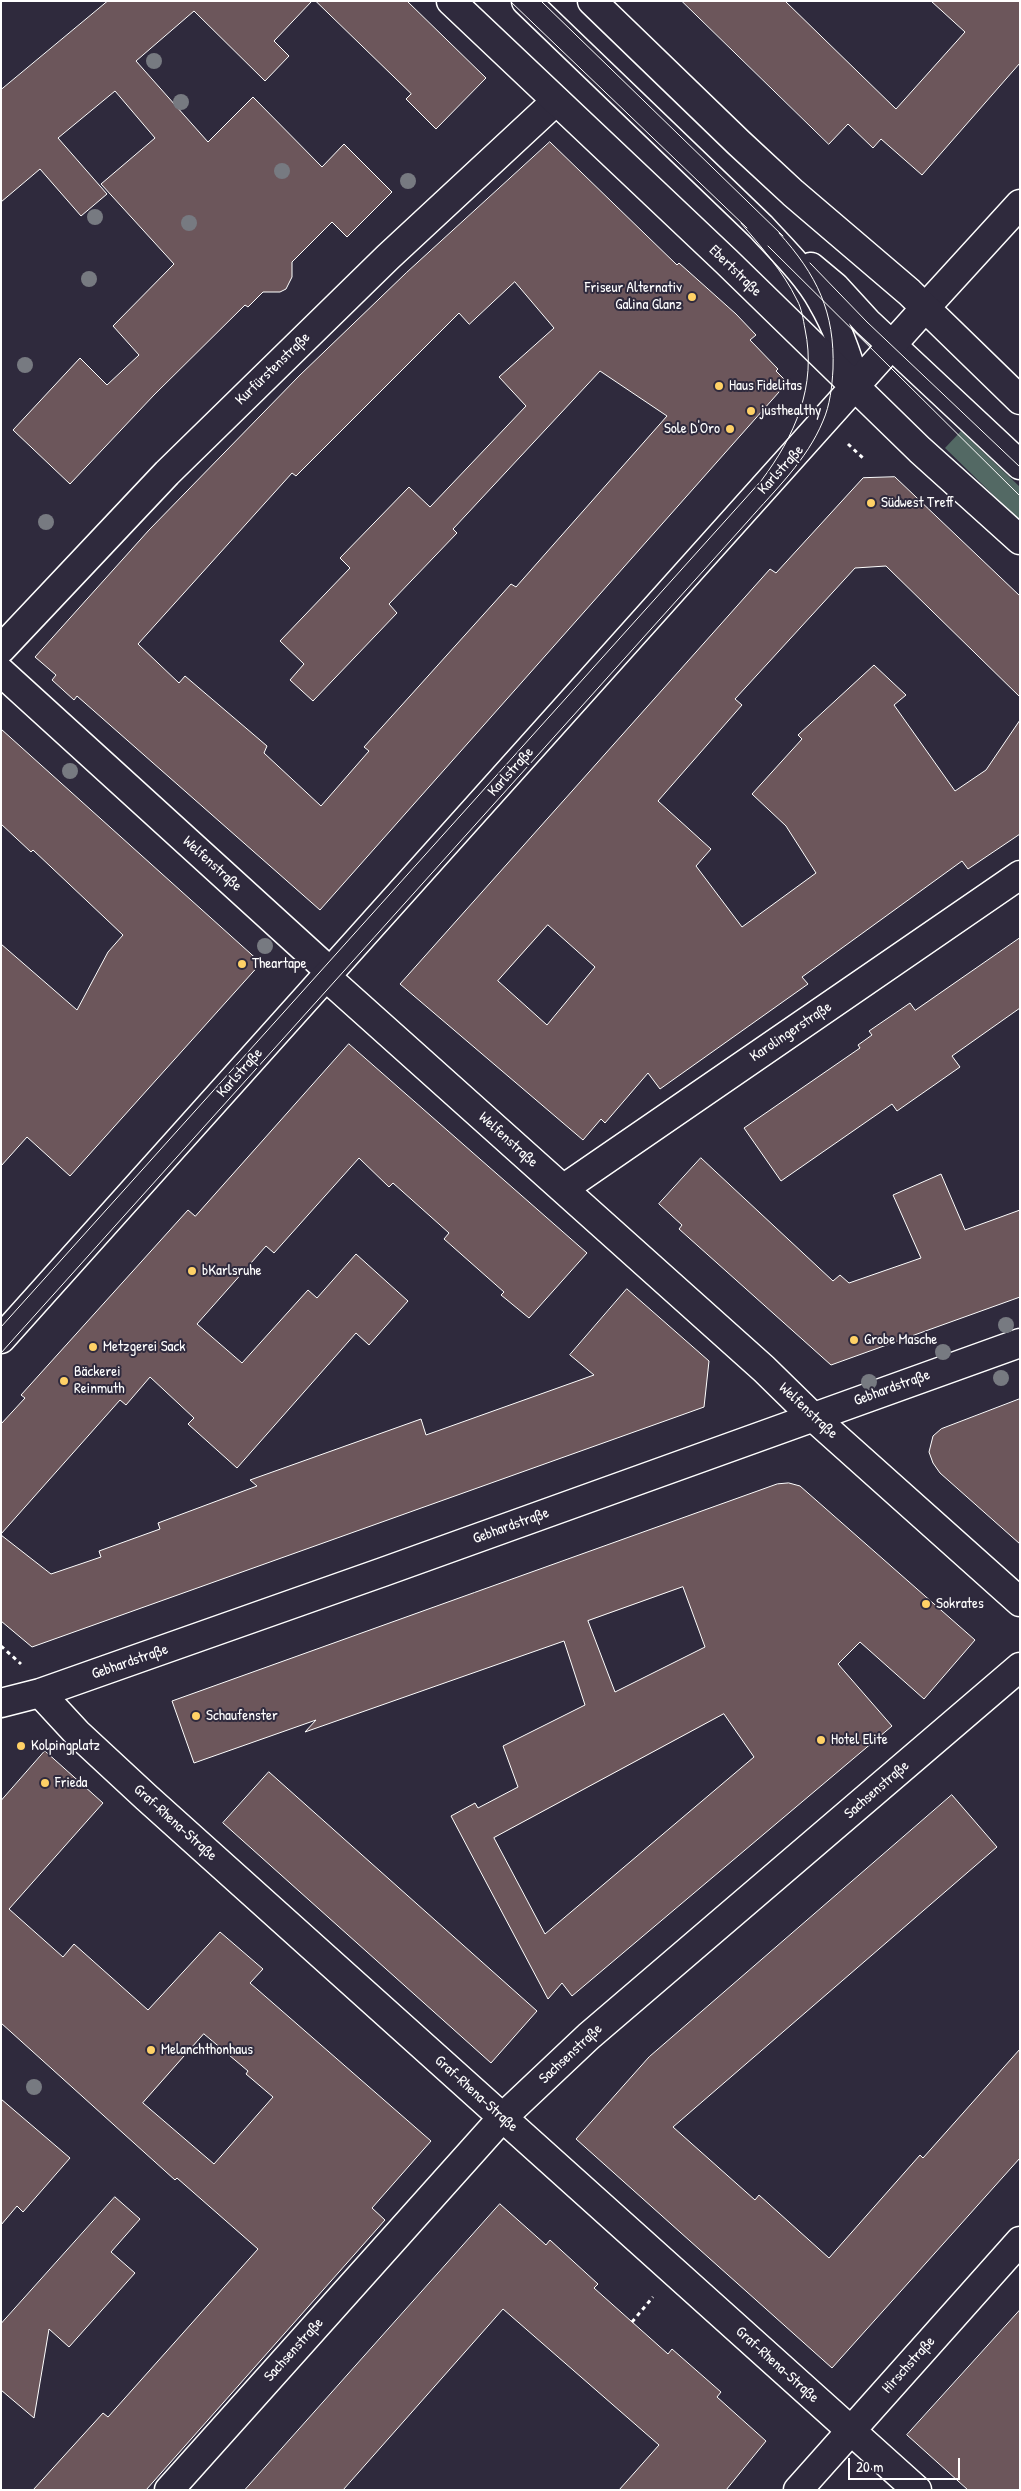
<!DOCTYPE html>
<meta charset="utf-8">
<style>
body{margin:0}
#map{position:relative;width:1021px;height:2491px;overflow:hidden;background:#2f2a3d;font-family:"Patrick Hand",sans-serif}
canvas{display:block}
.frame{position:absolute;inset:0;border:2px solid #fff;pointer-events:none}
.scale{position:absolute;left:848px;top:2458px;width:112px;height:22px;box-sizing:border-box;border:2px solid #fff;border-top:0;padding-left:6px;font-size:15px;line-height:18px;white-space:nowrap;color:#fff;-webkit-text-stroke:4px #2f2a3d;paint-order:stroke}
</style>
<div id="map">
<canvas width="1021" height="2491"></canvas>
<div class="frame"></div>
<div class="scale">20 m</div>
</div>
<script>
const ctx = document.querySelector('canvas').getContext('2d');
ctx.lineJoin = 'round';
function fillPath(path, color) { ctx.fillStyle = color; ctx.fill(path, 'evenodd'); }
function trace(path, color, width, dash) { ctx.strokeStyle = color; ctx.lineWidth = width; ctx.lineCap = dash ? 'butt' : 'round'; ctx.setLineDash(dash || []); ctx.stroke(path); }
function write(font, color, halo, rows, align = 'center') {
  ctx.font = font + ' "Patrick Hand",sans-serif'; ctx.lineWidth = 4; ctx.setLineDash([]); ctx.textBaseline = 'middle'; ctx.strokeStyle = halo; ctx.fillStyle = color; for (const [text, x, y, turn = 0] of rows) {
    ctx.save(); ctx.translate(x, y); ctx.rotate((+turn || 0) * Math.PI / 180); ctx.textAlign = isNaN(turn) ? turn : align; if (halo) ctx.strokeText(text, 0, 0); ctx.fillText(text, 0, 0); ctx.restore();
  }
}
const green = new Path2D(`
 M961,431L1020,487V521L945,448Z`);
const building = new Path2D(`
 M108,1H312L274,41L289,56L265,81L194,11L136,61L208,142L253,97L322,167L344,144L392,192L347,237L332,222L292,262V277L286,289L280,292H263L248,307L245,305L154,395L70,484L13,430L80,358L107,385L139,355L113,326L174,264L101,184L155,138L115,91L58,138L107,194L81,216L40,169L1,202V90Z
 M316,1H407L486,78L436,129L406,99L411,94Z
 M682,1H785L896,109L965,32L931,1H1020V63L922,175L881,139L873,148L848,124L829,144Z
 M550,142L677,265L679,263L736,314L756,335L750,340L778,369L776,371L784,379L779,392L320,910L77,696L74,700L52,680L56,675L35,657L149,530L299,376L406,273ZM515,282L554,328L499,377L526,406L430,507L409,487L340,558L350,568L280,641L304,664L290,680L313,701L397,613L389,604L457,533L453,529L600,371L667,416L516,587L511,584L364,747L369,751L321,806L264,753L267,746L185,676L179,683L138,644L292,473L296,476L459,313L469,324Z
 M895,477L1020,596V697L886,566L855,568L735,699L742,705L658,801L711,849L696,866L742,927L816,873L786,826L752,794L802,739L798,735L874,665L906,695L894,705L955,791L986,770L1020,720V834L968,869L962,861L802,977L808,984L660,1089L648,1073L605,1123L601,1119L583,1140L400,984L770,569L776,573L863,478ZM548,925L595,967L547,1025L498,981Z
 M1,729L261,963L70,1176L27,1137L1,1166V944L77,1010L108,952L123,935L33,850L31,852L1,824Z
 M1020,938V1008L952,1056L960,1067L897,1111L892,1104L781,1181L744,1128L860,1048L858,1045L872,1035L869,1031L910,1003L915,1010Z
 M349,1044L587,1253L529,1318L501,1295L504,1292L444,1239L449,1233L393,1183L389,1187L359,1158L274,1253L266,1246L197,1324L242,1363L308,1290L317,1298L356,1254L408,1301L369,1345L356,1333L237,1468L188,1424L194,1418L150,1377L126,1405L120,1400L1,1534V1424L25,1398L21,1395L188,1210L195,1216Z
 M701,1158L833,1281L840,1275L849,1283L921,1258L893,1195L941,1174L965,1230L1020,1210V1297L831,1365L679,1229L682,1225L659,1204Z
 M627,1289L709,1361L704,1407L32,1647L1,1621V1535L51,1574L101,1557L99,1551L160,1529L158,1523L257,1486L250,1480L421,1419L426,1435L594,1375L570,1355Z
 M1020,1399V1544L940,1473L933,1463L929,1452L933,1436L941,1429Z
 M789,1483L800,1486L975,1640L924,1699L860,1642L838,1664L892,1726L572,1996L562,1983L548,1999L451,1816L475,1803L478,1808L518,1787L503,1746L585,1705L564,1641L305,1732L316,1720L194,1763L172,1701L777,1484ZM683,1587L705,1647L615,1692L588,1621ZM724,1714L754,1757L545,1934L494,1838Z
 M45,1751L103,1803L9,1909L63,1957L74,1944L148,2010L220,1932L263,1969L250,1983L431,2141L372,2208L385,2220L146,2490H33L103,2413L108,2417L258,2249L177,2178L175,2180L1,2023V1801ZM204,2034L248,2071L246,2074L273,2097L214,2164L143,2103Z
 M269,1772L537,2011L491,2063L223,1823Z
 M952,1795L997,1847L673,2127L755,2200L759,2195L829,2258L920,2155L923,2158L1020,2049V2158L832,2368L576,2139L649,2057Z
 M1,2099L70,2158L23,2212L17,2206L1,2225Z
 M115,2197L140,2219L111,2252L135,2273L69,2347L49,2329L34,2418L1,2390V2324Z
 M500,2204L546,2245L550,2240L598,2284L594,2288L668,2354L672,2349L721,2392L717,2397L766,2441L726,2490H619L659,2445L503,2309L343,2490H245Z
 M1020,2310V2490H968L907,2435Z`);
const path = new Path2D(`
 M848,444L865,460
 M1,1646L21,1664
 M632,2322L653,2297`);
const minor = new Path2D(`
 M526,1L761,227C782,250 807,274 822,301C838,328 848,357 856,387
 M811,267L835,287L867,322L1020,465
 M925,308L1020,204
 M1,649L167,473L388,257L556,101
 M1,672L325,967L333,983L764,1369L812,1416L1020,1602
 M563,1189L1020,875
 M40,1693L77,1733L146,1797L917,2490
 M1,1703L40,1693L383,1572L1020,1343
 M169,2490L502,2118L589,2036L1020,1667
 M798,2490L1020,2241`);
const major = new Path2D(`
 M451,1L727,262L920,450L1020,540
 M592,1L739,143L793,193L909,292L1020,400
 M1,1339L925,308`);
const tram = new Path2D(`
 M510,1L747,228
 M541,1L783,236
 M768,246L1020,496
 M810,263L867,322L1020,467
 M1,1327L761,481C795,436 817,386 805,329C803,319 802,309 797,300C783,271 761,247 741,223
 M1,1353L748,521C775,490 807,460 823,421C830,405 832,387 833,369C835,312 817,275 779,233`);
const trees = [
 [154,61],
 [181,102],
 [282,171],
 [408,181],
 [95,217],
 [189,223],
 [89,279],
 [25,365],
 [46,522],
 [70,771],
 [265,946],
 [1006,1325],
 [943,1352],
 [1001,1378],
 [869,1382],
 [34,2087]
];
const markers = [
 [692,297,5,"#ffd166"],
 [719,386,5,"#ffd166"],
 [751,411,5,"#ffd166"],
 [730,429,5,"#ffd166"],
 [871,503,5,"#ffd166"],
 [242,964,5,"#ffd166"],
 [192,1271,5,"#ffd166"],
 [854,1340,5,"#ffd166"],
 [93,1347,5,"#ffd166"],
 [64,1381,5,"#ffd166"],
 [926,1604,5,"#ffd166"],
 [196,1716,5,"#ffd166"],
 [821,1740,5,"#ffd166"],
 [21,1746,5,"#ffd166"],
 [45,1783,5,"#ffd166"],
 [151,2050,5,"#ffd166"]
];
const streetNames = [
 ["Ebertstraße",735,271,44],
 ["Kurfürstenstraße",273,369,-44],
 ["Karlstraße",781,470,-48],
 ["Karlstraße",511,772,-48],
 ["Welfenstraße",212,864,42],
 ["Karolingerstraße",791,1032,-34],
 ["Karlstraße",240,1073,-48],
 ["Welfenstraße",508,1140,42],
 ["Gebhardstraße",892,1388,-20],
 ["Welfenstraße",808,1411,43],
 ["Gebhardstraße",511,1526,-20],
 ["Gebhardstraße",130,1662,-19],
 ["Sachsenstraße",877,1790,-41],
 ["Graf-Rhena-Straße",175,1823,42],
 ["Sachsenstraße",571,2054,-43],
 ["Graf-Rhena-Straße",476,2094,42],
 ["Sachsenstraße",294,2350,-48],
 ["Graf-Rhena-Straße",777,2365,42],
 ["Hirschstraße",909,2365,-48]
];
const poiNames = [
 ["Friseur Alternativ",682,288,"right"],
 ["Galina Glanz",682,305,"right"],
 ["Haus Fidelitas",729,386],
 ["justhealthy",761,411],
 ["Sole D'Oro",720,429,"right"],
 ["Südwest Treff",881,503],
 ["Theartape",252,964],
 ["bKarlsruhe",202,1271],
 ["Grobe Masche",864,1340],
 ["Metzgerei Sack",103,1347],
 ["Bäckerei",74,1372],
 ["Reinmuth",74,1389],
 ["Sokrates",936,1604],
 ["Schaufenster",206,1716],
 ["Hotel Elite",831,1740],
 ["Kolpingplatz",31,1746],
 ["Frieda",55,1783],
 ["Melanchthonhaus",161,2050]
];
fillPath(green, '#536964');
fillPath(building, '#6c565b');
trace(building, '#fff', 1);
trace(minor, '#fff', 31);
trace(major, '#fff', 31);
trace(path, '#fff', 3, [4, 4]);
trace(minor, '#2f2a3d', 28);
trace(major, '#2f2a3d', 28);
trace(tram, '#fff', 1);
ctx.fillStyle = '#777a81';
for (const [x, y] of trees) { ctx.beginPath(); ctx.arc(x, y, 8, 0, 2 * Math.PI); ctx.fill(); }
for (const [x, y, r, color] of markers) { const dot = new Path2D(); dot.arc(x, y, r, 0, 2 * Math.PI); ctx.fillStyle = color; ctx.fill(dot); trace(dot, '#2f2a3d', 2); }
write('15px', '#fff', '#2f2a3d', streetNames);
write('15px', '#fff', '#2f2a3d', poiNames, 'left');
</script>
